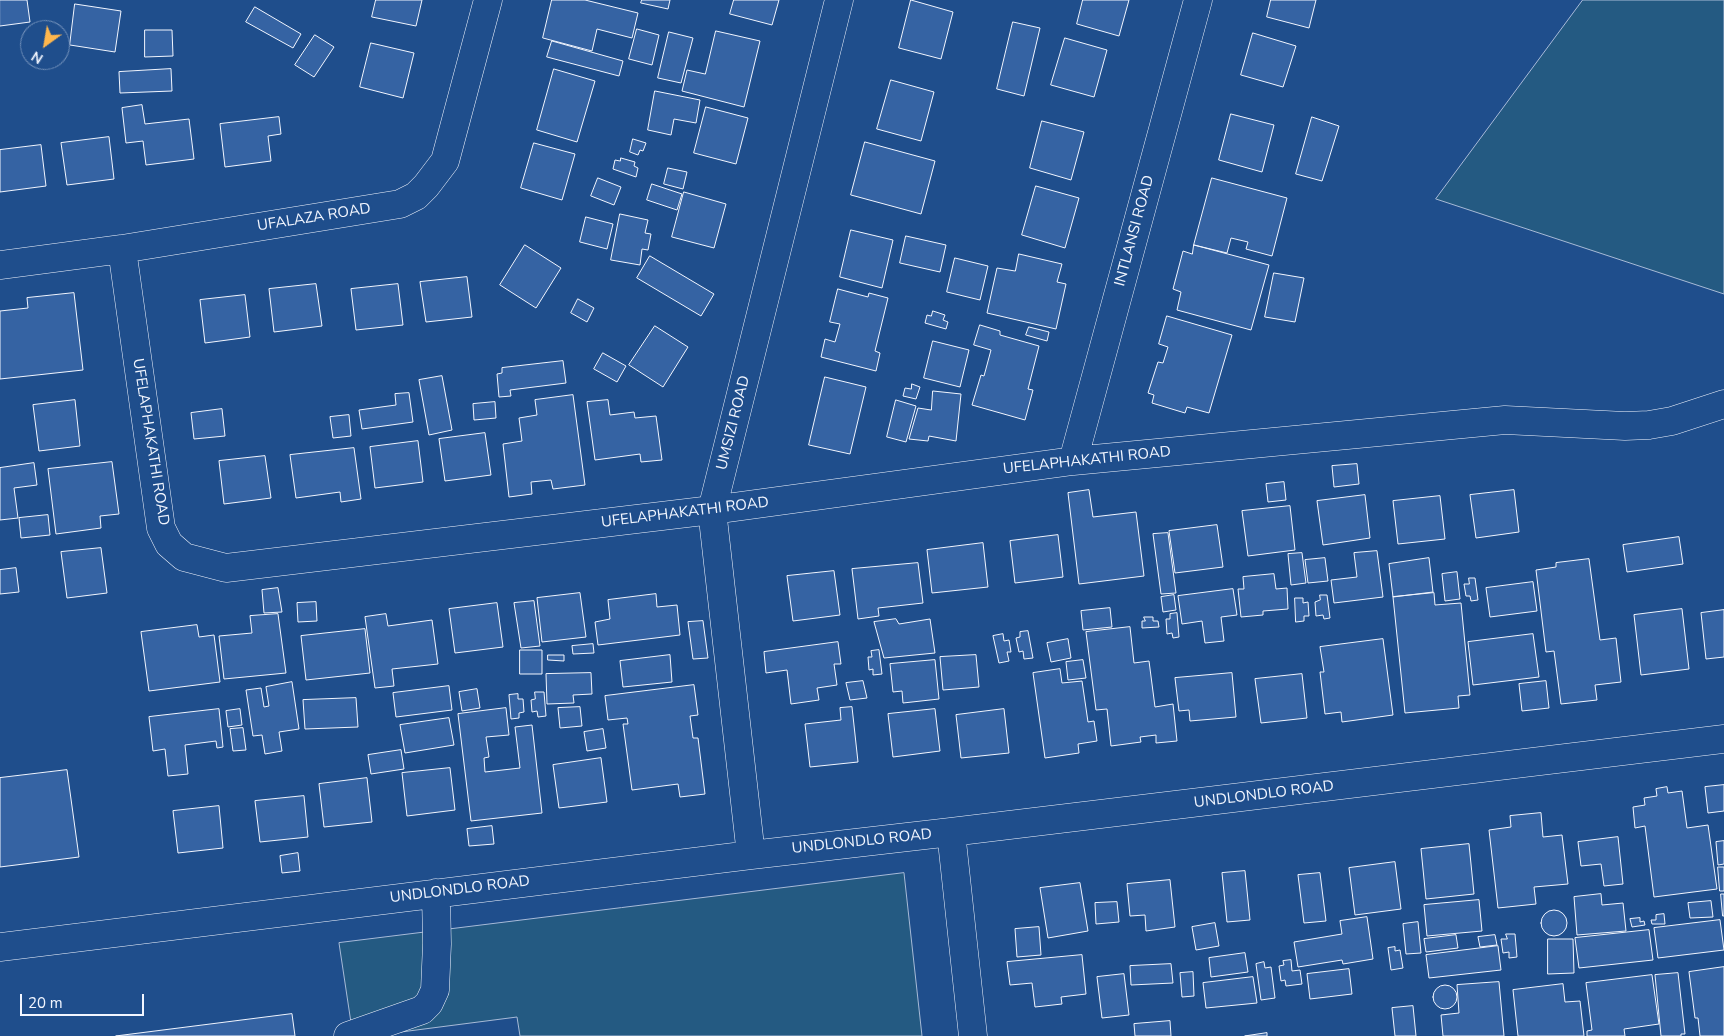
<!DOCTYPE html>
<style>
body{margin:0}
#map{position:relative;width:1724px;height:1036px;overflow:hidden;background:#1f4e8c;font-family:"Nunito Sans",sans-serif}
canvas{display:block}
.north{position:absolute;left:20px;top:20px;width:50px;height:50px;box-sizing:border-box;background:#1f4e8c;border:1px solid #7391ba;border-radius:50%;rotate:212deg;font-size:14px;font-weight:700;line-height:20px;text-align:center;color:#f2f6ff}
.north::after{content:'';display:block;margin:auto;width:18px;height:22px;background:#ffb74d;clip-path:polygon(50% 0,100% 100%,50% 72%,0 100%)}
.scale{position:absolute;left:20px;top:994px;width:124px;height:22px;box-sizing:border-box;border:2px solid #f2f6ff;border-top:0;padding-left:6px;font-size:15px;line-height:18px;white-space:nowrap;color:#f2f6ff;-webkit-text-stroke:4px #1f4e8c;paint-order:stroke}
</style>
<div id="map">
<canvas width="1724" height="1036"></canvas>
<div class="north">N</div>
<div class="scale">20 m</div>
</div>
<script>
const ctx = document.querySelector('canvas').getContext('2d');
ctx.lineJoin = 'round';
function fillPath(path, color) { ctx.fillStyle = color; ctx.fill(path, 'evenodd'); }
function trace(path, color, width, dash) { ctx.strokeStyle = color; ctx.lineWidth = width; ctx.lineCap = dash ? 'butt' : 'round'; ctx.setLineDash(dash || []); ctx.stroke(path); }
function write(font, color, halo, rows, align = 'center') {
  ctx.font = font + ' "Nunito Sans",sans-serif'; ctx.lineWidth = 4; ctx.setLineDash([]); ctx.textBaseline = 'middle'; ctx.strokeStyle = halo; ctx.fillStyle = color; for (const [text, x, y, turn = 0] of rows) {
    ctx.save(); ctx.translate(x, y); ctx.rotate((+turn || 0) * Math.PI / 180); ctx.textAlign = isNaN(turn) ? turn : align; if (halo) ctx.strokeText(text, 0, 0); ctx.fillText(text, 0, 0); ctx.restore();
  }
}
const green = new Path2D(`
 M1583,0H1724V294L1436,199Z
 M904,873L922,1036H520L517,1017L370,1036H353L339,943Z`);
const building = new Path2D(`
 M0,0H27L30,22L0,26Z
 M376,0H422L416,26L372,17Z
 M552,0H585L638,13L632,38L597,29L592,51L543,38Z
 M642,0H670L668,9L641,3Z
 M734,0H779L772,25L730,14Z
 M911,0L953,12L941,59L899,48Z
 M1083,0H1129L1119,36L1077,24Z
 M1271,0H1316L1309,28L1267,17Z
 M75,4L121,11L115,52L70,45Z
 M255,7L301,34L293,48L246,22Z
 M1013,22L1040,28L1024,96L997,89Z
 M637,29L659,35L652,65L629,59Z
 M145,30H172L173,56L145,57Z
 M716,31L760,41L744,107L682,91L687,70L705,74Z
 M669,32L693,38L681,83L658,78Z
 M1253,33L1296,46L1283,87L1241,75Z
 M315,35L334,47L314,77L295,65Z
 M1065,38L1107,50L1094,97L1051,85Z
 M552,41L623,61L619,76L547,57Z
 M371,43L414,53L403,98L360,87Z
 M171,69L172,91L120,93L119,72Z
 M554,69L595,81L577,142L537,130Z
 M891,80L934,92L921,141L877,129Z
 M655,91L700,100L696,123L674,119L671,135L648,130Z
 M142,105L145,124L189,119L194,159L146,165L143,141L126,143L122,108Z
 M706,107L748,118L736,164L694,153Z
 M1231,114L1274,125L1262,172L1219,160Z
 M279,117L281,134L268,136L271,161L225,167L220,124Z
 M1312,117L1339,126L1322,181L1296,174Z
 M1042,121L1084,132L1071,180L1030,168Z
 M109,137L114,179L67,185L61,143Z
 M633,139L646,143L643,151L640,150L638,155L630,152Z
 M865,142L935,161L921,214L851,195Z
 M534,143L575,154L562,200L521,188Z
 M41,145L46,186L0,192V150Z
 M621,158L635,162L634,166L638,168L636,177L613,169L615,160L620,161Z
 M668,168L687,172L683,189L664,184Z
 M598,178L621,187L614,205L591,196Z
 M1212,178L1287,198L1272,256L1246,249L1248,242L1231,238L1227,253L1194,245Z
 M652,184L682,194L677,210L647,200Z
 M1036,186L1079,198L1065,248L1022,235Z
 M684,192L726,204L714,248L672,237Z
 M620,214L648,220L645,233L651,234L648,250L642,249L640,265L611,260Z
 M586,217L613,224L607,249L580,242Z
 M851,230L893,240L882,288L840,277Z
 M906,236L946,245L940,272L900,263Z
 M525,245L561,268L536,308L500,285Z
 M1194,245L1269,265L1251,330L1177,310L1181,292L1173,289L1183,251L1192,254Z
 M1019,254L1062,264L1057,282L1066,284L1056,329L987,313L997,268L1015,271Z
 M650,256L714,294L701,316L637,278Z
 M955,258L988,266L980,300L947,292Z
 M1274,273L1304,278L1295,322L1265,317Z
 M467,277L472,317L426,322L420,282Z
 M316,284L322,326L274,332L269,289Z
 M398,284L403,325L356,330L351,289Z
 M838,289L868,297L869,293L888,298L875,351L880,353L876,371L821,357L825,339L835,342L840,324L830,322Z
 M74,293L83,370L0,379V311L28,308L27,298Z
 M245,295L250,337L205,343L200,300Z
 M578,299L594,308L587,322L571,313Z
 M933,311L945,315L943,320L948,322L946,329L925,323L927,315L931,316Z
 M1167,316L1232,335L1209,413L1187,407L1185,413L1152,403L1154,395L1148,393L1158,362L1163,363L1168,347L1159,344Z
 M980,325L1000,331V335L1039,346L1028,389L1033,390L1025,420L972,405L981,375L984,376L991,350L974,345Z
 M655,326L688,347L663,387L629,365Z
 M1029,327L1049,332L1047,341L1026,335Z
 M933,341L969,350L960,387L924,378Z
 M603,353L626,366L617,382L594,369Z
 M563,361L566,383L510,390L511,396L499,397L497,374L502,373V368Z
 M442,376L452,430L429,435L419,380Z
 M825,377L866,387L850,454L809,445Z
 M912,384L920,387L916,399L903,396L905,388L911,389Z
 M933,391L961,394L956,441L929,436L928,441L909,439L918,408L931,410Z
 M409,393L413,422L362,429L359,410L396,405L395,394Z
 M573,395L585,485L553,489L551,480L531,482L532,494L509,497L503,444L522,441L519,418L537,415L535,400Z
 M75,400L80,446L39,451L33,405Z
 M608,400L610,415L634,412L635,418L656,416L662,460L641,462L640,454L595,460L587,402Z
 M896,400L916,406L906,442L887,437Z
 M495,402L496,418L474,420L473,404Z
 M222,409L225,436L194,439L191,413Z
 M349,415L351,436L333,438L330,417Z
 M485,433L491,475L445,481L439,439Z
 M418,441L423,482L375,488L370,447Z
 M354,448L361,499L341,502L340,492L296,498L290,455Z
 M265,456L271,498L224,504L219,461Z
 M112,462L119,514L100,516L101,528L56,534L48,469Z
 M34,463L37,485L14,488L18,518L0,520V468Z
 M1357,464L1359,484L1334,487L1332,466Z
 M1284,482L1286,500L1268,502L1266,484Z
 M1089,490L1093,517L1136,512L1144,576L1079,584L1068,493Z
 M1514,490L1519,532L1476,538L1470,495Z
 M1365,495L1370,538L1323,545L1317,501Z
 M1440,496L1445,539L1398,544L1393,501Z
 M1290,506L1295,550L1248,556L1242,511Z
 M48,515L50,535L21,538L19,518Z
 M1217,525L1223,567L1175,573L1169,531Z
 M1168,533L1176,593L1161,594L1153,534Z
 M1058,535L1063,577L1015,583L1010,541Z
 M1679,537L1683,564L1627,572L1623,545Z
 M983,543L988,587L932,593L927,550Z
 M101,548L107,593L67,598L61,552Z
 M1377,551L1383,597L1334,603L1331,580L1357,577L1354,553Z
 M1302,553L1306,583L1291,585L1288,554Z
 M1325,558L1328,581L1308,583L1305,560Z
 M1429,558L1433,592L1393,597L1389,564Z
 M1589,559L1600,640L1616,638L1621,682L1595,685L1597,700L1561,704L1554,651L1546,652L1536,570L1556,567V563Z
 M918,563L923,603L878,608L879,616L858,619L852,569Z
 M16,568L19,592L0,594V570Z
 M834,571L840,615L793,621L787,576Z
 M1457,572L1460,599L1445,601L1442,574Z
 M1274,574L1276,589L1287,588L1288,609L1263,611V615L1241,617L1238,589H1244L1243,577Z
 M1469,578H1475L1478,600L1471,601L1470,596H1466L1464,584H1469Z
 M1533,582L1537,611L1490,617L1486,588Z
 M278,588L282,612L264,613L262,590Z
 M1233,589L1237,615L1221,617L1224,641L1205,643L1202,621L1182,624L1178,596Z
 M580,593L586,637L542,642L537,598Z
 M1434,593L1435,605L1461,603L1470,695L1458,696L1459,708L1405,713L1393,597Z
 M656,594L657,607L677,605L680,635L598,645L595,622L610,619L608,600Z
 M1174,595L1176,610L1163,612L1161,597Z
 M1320,595H1327L1330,618L1324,619L1323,615L1316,616L1315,602L1320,600Z
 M1295,598H1303V603L1308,602L1309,616H1304V621L1296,622Z
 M534,601L540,646L521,648L514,603Z
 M316,602L317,621L298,622L297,603Z
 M497,603L503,647L455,653L449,609Z
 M1110,608L1112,627L1083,630L1081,611Z
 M1682,609L1689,669L1641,675L1634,615Z
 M1724,610V657L1706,659L1701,613Z
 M1177,613L1179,637L1173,638L1172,633L1167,634L1166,619H1170V614Z
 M278,614L286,673L224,679L219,636L252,633L250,616Z
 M386,614L388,626L432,620L438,664L392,669L394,686L375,688L365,617Z
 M1144,617H1153V621H1158L1159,627L1142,628V621H1145Z
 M896,619L899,624L930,619L935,653L884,658L874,622Z
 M703,621L708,658L693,659L688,622Z
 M197,625L199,637L214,635L220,682L149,691L141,632Z
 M1130,627L1134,663L1149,661L1155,707L1173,704L1177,741L1156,743V735L1140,737L1141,742L1111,746L1107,709L1096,710L1086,632Z
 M365,629L370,673L306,680L301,636Z
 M1028,631L1033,658L1024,659L1023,651L1019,652L1016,638L1020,637V632Z
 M1003,634L1004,641L1009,640L1011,652H1007L1009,661L999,663L993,636Z
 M1533,634L1539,677L1473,685L1468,642Z
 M1068,639L1071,658L1051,662L1047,643Z
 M1383,639L1393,715L1342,722L1341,712L1325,714L1320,672H1324L1320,647Z
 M838,642L841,664H834L837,685L817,688L819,700L791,704L787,670L766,673L764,652Z
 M593,644L594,653L573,654L572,646Z
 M520,650H542V674H520Z
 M879,650L882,674L873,675V669L869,670L868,657H872L871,651Z
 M548,655H564V661L548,660Z
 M670,655L672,682L623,687L620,661Z
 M976,655L979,687L943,690L940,657Z
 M935,660L939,699L903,703L902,691L893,692L890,664Z
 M1083,660L1086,678L1068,680L1066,662Z
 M1060,669L1062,683L1082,681L1088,722L1094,721L1097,741L1078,744L1079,753L1045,758L1033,673Z
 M591,673L592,694L573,695L574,703L547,704L546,674Z
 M1232,673L1236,717L1190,721L1189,710L1179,711L1175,678Z
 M1302,674L1307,718L1261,723L1255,679Z
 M863,681L867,698L850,700L846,683Z
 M1546,681L1549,708L1522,711L1519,684Z
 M292,682L299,729L279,732L282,751L265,754L262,735L253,736L246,690L261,688L264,707L269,706L266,687Z
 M694,685L698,715L690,716L693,738H698L705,794L680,797L678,784L632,790L623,724H628L627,718L608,720L605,696Z
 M449,686L452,710L396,717L393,693Z
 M477,689L480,708L462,711L459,692Z
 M535,692H544L546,716L538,717L537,711L532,712L531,700L535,699Z
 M518,694V699H523L524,712L519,713V718L511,719L509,695Z
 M356,698L358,727L305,729L303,700Z
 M580,707L582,726L560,728L558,708Z
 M852,707L858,762L810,767L805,724L841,720L840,708Z
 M506,708L509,735L486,737L489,757L484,758L485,772L520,768L515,727L532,725L542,813L471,821L458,714Z
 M219,709L223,747L217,748L216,741L185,745L188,774L168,776L165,749L153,751L149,717Z
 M240,709L242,725L228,727L226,711Z
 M935,709L940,751L893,757L888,714Z
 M1004,709L1009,753L961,758L956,715Z
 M449,718L454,745L405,753L400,725Z
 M243,728L246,750L233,751L230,729Z
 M603,729L606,748L587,751L584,732Z
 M401,750L404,769L371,774L368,755Z
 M601,758L607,802L559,808L553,765Z
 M450,768L455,810L407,816L402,773Z
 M67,770L79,857L0,867V778Z
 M367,778L372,822L324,827L319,784Z
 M1724,785V811L1708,813L1705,787Z
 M1667,787L1668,793L1682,791L1687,828L1708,825L1717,889L1654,897L1645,826L1635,828L1633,807L1645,805L1644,798L1657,796L1656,789Z
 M304,796L308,837L260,842L255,801Z
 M219,806L223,848L178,853L173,811Z
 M1541,813L1543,837L1562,835L1568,884L1534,887L1536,904L1498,908L1489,830L1511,827L1510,816Z
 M492,826L494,844L469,846L467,829Z
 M1618,837L1623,884L1604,886L1601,864L1581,866L1578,842Z
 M1724,841V864L1718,865L1716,842Z
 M1469,844L1474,894L1426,899L1421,849Z
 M298,853L300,871L282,873L280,856Z
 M1395,862L1401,909L1355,915L1349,868Z
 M1718,867H1724V891H1720Z
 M1245,871L1250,920L1227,922L1222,873Z
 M1320,873L1326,921L1304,923L1298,875Z
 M1170,880L1175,927L1146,931L1145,915L1130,916L1127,884Z
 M1080,883L1088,931L1048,938L1040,888Z
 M1601,894L1602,905L1623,903L1626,931L1577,935L1574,897Z
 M1721,894H1724V916H1723Z
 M1479,900L1482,931L1427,936L1424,905Z
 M1711,901L1713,917L1690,918L1688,903Z
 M1117,902L1119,922L1096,924L1095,903Z
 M1541 923a13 13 0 1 1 26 0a13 13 0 1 1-26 0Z
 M1664,914L1665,924H1652L1651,920H1656V915Z
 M1367,917L1373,959L1343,964L1342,960L1298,967L1294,942L1342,934L1340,921Z
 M1640,918V922L1644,921L1645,925L1632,927L1630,919Z
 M1720,920L1724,950L1658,958L1654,928Z
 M1418,922L1421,953L1406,954L1403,924Z
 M1215,923L1219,946L1196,950L1192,927Z
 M1039,927L1041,955L1017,957L1015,929Z
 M1649,930L1653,960L1579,968L1575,938Z
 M1506,934H1515L1517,957L1509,958V952L1503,953L1501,939H1507Z
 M1456,935L1458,948L1426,952L1424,939Z
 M1495,935L1497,945L1480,947L1478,937Z
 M1548,939H1573L1574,973L1548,974Z
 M1498,946L1501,970L1429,978L1426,955Z
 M1395,947V951L1400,950L1403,968L1391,970L1388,948Z
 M1245,953L1248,972L1211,977L1209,958Z
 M1082,955L1086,994L1061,997L1062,1004L1035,1007L1032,983L1010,985L1007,962Z
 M1291,960L1292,971L1300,970L1302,984L1286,986L1285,980L1281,981L1279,966L1284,965L1283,961Z
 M1264,962L1265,968L1271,967L1275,998L1261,1000L1256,964Z
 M1171,964L1173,983L1131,985L1130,966Z
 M1724,967V1036H1700L1698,1018H1695L1689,972Z
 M1349,969L1352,994L1310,999L1307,974Z
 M1193,972L1194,996L1182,997L1180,973Z
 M1678,973L1685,1034H1681V1036H1661L1655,975Z
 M1124,974L1129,1015L1102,1018L1097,977Z
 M1652,975L1659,1024L1624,1029L1625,1036H1587V1031L1592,1030L1586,983Z
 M1253,977L1257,1003L1206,1008L1203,983Z
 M1499,982L1504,1036H1443L1441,1015L1459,1013L1457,985Z
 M1563,984L1565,1002L1580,1001L1584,1036H1518L1513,990Z
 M1433 997a12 12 0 1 1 24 0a12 12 0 1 1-24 0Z
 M1413,1006L1416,1036H1395L1392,1008Z
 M292,1014L295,1036H116Z
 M1170,1021L1171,1036H1135L1134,1024Z
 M1267,1033V1036H1245Z`);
const minor = new Path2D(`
 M122,249L161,528L169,544L184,557L226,568L712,510L1073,461L1505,420L1625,426L1649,425L1672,421L1724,404
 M0,265L122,249L400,204L416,196L426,186L445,161L488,0
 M1073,461L1198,0
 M951,832L973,1036
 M751,855L712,510L839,0
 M0,947L751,855L951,832L1724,739
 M348,1036L422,1010L429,1003L435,990L437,944L436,893`);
const streetNames = [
 ["UFALAZA ROAD",314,218,-9],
 ["INTLANSI ROAD",1135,231,-75],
 ["UMSIZI ROAD",734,423,-76],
 ["UFELAPHAKATHI ROAD",150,442,81],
 ["UFELAPHAKATHI ROAD",1087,461,-6],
 ["UFELAPHAKATHI ROAD",685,513,-7],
 ["UNDLONDLO ROAD",1264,795,-7],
 ["UNDLONDLO ROAD",862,842,-6],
 ["UNDLONDLO ROAD",460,890,-7]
];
fillPath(green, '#245a82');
trace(green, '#a8bbd7', 1);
fillPath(building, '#3563a3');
trace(building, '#f2f6ff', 1);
trace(minor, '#f2f6ff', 29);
trace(minor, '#1f4e8c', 28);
write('15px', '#f2f6ff', '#1f4e8c', streetNames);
</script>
